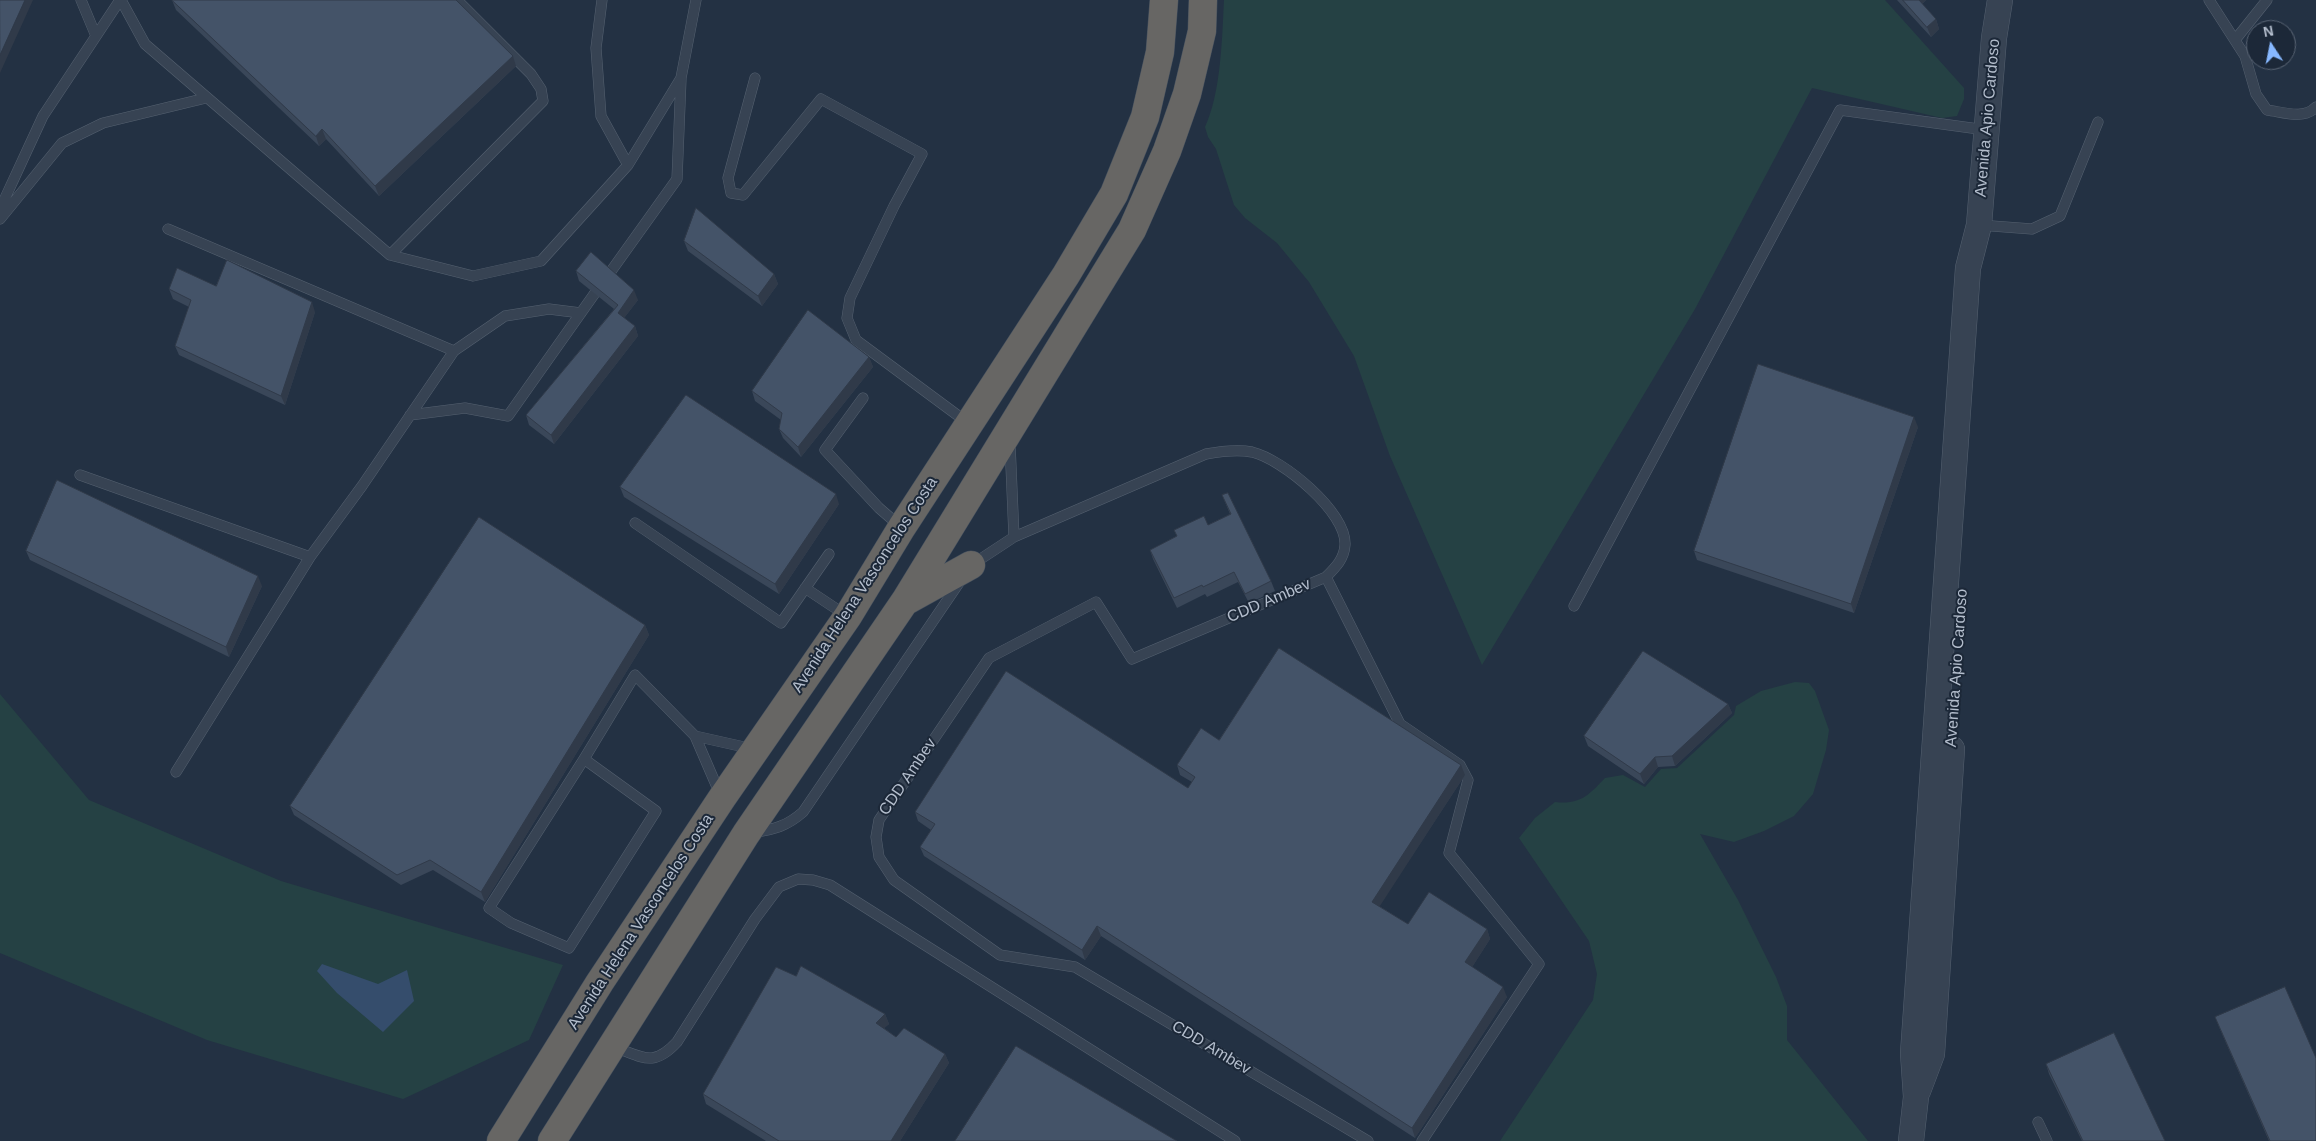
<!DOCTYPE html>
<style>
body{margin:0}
#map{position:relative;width:2316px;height:1141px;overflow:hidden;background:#233143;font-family:Arial,sans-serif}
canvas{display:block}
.north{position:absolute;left:2246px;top:20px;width:50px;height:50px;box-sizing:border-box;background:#1c2838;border:1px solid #596474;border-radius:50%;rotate:349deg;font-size:14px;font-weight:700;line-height:20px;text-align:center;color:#b4becd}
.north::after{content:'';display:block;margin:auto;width:18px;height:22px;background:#87b8ff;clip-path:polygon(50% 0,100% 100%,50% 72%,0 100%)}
</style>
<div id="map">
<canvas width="2316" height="1141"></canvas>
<div class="north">N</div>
</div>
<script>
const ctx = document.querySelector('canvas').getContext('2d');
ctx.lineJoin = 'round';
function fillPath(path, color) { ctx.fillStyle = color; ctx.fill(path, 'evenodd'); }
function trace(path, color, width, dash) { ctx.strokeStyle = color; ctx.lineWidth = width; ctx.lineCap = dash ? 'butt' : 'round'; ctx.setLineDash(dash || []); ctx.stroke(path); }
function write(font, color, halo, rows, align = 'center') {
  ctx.font = font + ' Arial,sans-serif'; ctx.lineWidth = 4; ctx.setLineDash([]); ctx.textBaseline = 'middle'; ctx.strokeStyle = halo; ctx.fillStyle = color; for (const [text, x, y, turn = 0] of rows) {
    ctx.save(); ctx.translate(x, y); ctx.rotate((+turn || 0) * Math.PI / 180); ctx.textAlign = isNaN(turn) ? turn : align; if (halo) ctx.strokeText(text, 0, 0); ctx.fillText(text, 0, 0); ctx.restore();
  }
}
const green = new Path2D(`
 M1224,0H1885L1964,88V99L1957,116L1942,118L1812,88L1695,309L1482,665L1390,456L1354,356L1309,282L1277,243L1245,218L1234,205L1216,149L1208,137L1205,127C1221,92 1222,39 1224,0Z
 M1795,682L1809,683L1815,691L1829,730L1826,750L1813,794L1794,816L1764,831L1734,842L1700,834L1738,900L1776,977L1787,1006V1040L1868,1141H1500L1593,1000L1597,974L1589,941L1519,838L1535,818L1555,802C1580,805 1589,795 1605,778L1623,775L1645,787L1661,769L1677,768L1734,715L1736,706L1761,691Z
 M0,694L89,800L281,881L563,965L529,1040L403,1099L207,1040L0,953Z`);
const water = new Path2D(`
 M322,964L378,984L407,970L414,1001L383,1032L337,993L317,971Z`);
const service = new Path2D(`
 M81,0L96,36
 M121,0L145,44L390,255L473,276L541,261L628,165L681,78L696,0
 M602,0L596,48L601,116L628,165
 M2209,0L2245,56L2256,94L2267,110C2283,112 2304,120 2316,107
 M2235,40L2267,0
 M755,78L728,178L731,193L743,195L821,99L922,154L894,206L850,298L847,318L856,340L968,423
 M0,209L43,116L120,0
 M0,219L62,143L103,123L206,98
 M1979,225L2032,229L2060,216L2098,122
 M168,229L454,351
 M390,255L543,101L541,89L531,74L457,0
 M609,274L677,179L681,79
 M863,398L825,450L879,508L901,527
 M410,415L465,408L508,416L595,293
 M1010,443L1014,537
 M80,475L310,557
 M635,523L781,623L829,554
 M973,564L1014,537L1206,454C1222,451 1237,449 1252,452C1282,459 1347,512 1345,545C1344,559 1336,567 1326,577L1400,724L1460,765L1468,780L1449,853L1539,964L1422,1141
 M1326,577L1132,659L1096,602L989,658L879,820L876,837L879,857L894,880L1000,955L1075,967L1368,1141
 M805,588L847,616
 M1574,606L1840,110L1986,130
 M695,736L753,749
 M584,759L656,811L569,948L511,923L489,908L584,759L635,675L695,736L720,794
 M176,772L310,557L362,486L454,351L505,316L549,309L581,313
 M752,833C774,829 786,827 803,812L961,580
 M614,1047C643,1057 653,1068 677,1042L755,919L779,887L798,879L813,880L830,885L1235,1141
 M2038,1122L2047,1141`);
const tertiary = new Path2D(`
 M1918,1091L1932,1054L1952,749
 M1911,1141L1916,1097L1913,1053L1968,268L1979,225L1994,38L2000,0`);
const trunk = new Path2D(`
 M906,601L971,565
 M501,1141L600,982L722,798L848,616L902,527L1066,275L1114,194L1145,117L1160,52L1164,0
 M552,1141L746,834L905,601L1132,230L1167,151L1187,94L1202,31L1203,0`);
const wall = new Path2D(`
 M172,0L513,56L516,66L379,196L326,139L319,146L176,10Z
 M1897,0H1926L1922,4L1936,19L1939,29L1931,37Z
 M684,241L774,274L778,284L762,306L688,251Z
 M576,271L638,300L624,318L635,326L638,336L554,444L529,425L526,415L614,309L579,281Z
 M216,286L315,312L285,405L179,355L175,346L189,307L173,299L169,289Z
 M869,357L873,367L801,457L783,438L779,429L781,420L755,401L752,391Z
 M1918,427L1854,613L1697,560L1694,551Z
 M620,487L839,504L779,594L624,497Z
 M1222,495L1271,581L1275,591L1249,603L1238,582L1207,597L1205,594L1177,608L1153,559L1150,550L1177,536L1174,530L1208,525L1230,514Z
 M26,551L262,586L229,657L30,560Z
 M645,625L649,635L485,902L433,870L401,885L294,815L290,806Z
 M1728,704L1732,713L1675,766L1658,767L1644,784L1588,746L1584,736Z
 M1219,740L1465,775L1379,906L1408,924L1487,929L1490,939L1472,967L1507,997L1415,1138L1101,936L1085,960L924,856L920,847L931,830L918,821L915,812L1188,788L1192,782L1180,775L1177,765Z
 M796,976L885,1014L889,1024L884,1028L896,1037L945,1054L949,1063L900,1141H766L706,1104L703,1094Z
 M2215,1017L2316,1141H2269L2219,1027Z
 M2046,1064L2165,1141H2082L2049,1074Z`);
const shadedWall = new Path2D(`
 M25,0H33L0,73V55Z
 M1917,0H1926L1919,6Z
 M1936,19L1939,29L1931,37L1927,27Z
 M513,56L516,66L379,196L375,186Z
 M322,129L326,139L319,146L316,136Z
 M774,274L778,284L762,306L758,296Z
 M634,290L638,300L621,322L618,313Z
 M312,302L315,312L285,405L281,396Z
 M635,326L638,336L554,444L551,435Z
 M869,357L873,367L801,457L798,447Z
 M1914,417L1918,427L1854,613L1851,604Z
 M836,494L839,504L779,594L775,584Z
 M258,576L262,586L229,657L226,647Z
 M645,625L649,635L485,902L481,892Z
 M1728,704L1732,713L1675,766L1672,756Z
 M1655,757L1658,767L1644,784L1640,774Z
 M1461,765L1465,775L1376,912L1372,902Z
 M1097,926L1101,936L1085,960L1082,950Z
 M1487,929L1490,939L1469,972L1465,962Z
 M1503,987L1507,997L1415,1138L1412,1128Z
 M885,1014L889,1024L879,1033L876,1023Z
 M945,1054L949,1063L900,1141H891Z`);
const building = new Path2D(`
 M0,0H25L0,55Z
 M172,0H456L513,56L375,186L322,129L316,136Z
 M1903,0H1919L1936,19L1927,27Z
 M696,208L774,274L758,296L684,241Z
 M591,252L634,290L618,313L635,326L551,435L526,415L618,305L576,271Z
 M227,260L312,302L281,396L175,346L191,300L169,289L177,268L216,286Z
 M808,310L869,357L798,447L779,429L782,413L752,391Z
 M1758,364L1914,417L1851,604L1694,551Z
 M686,395L836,494L775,584L620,487Z
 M57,480L258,576L226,647L26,551Z
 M1228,493L1271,581L1245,594L1234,572L1203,587L1202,585L1174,598L1150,550L1177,536L1174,530L1204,516L1208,525L1231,514L1222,495Z
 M479,517L645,625L481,892L430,860L397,875L290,806Z
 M1279,648L1461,765L1372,902L1408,924L1429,892L1487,929L1465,962L1503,987L1412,1128L1097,926L1082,950L920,847L935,824L915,812L1006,671L1188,788L1195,777L1177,765L1201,728L1219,740Z
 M1643,651L1728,704L1672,756L1655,757L1640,774L1584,736Z
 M801,966L885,1014L876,1023L896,1037L904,1028L945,1054L891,1141H779L703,1094L776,967L796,976Z
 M2285,987L2316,1058V1141H2270L2215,1017Z
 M2114,1033L2165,1141H2083L2046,1064Z
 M1016,1046L1177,1141H955Z`);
const streetNames = [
 ["Avenida Apio Cardoso",1988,118,-85],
 ["Avenida Helena Vasconcelos Costa",865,585,-57],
 ["CDD Ambev",1269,601,-23],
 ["Avenida Apio Cardoso",1957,668,-86],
 ["CDD Ambev",908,777,-56],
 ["Avenida Helena Vasconcelos Costa",641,922,-57],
 ["CDD Ambev",1211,1048,31]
];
fillPath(green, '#254144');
fillPath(water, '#354d6c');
trace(service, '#556170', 11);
trace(tertiary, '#556170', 26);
trace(trunk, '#424e5d', 29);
trace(service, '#374353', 10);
trace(tertiary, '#374353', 25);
trace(trunk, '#676664', 28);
fillPath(wall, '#3a4759');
fillPath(shadedWall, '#303a49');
fillPath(building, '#445368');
trace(building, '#303a49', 1);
write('16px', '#b4becd', '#1c2838', streetNames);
</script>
